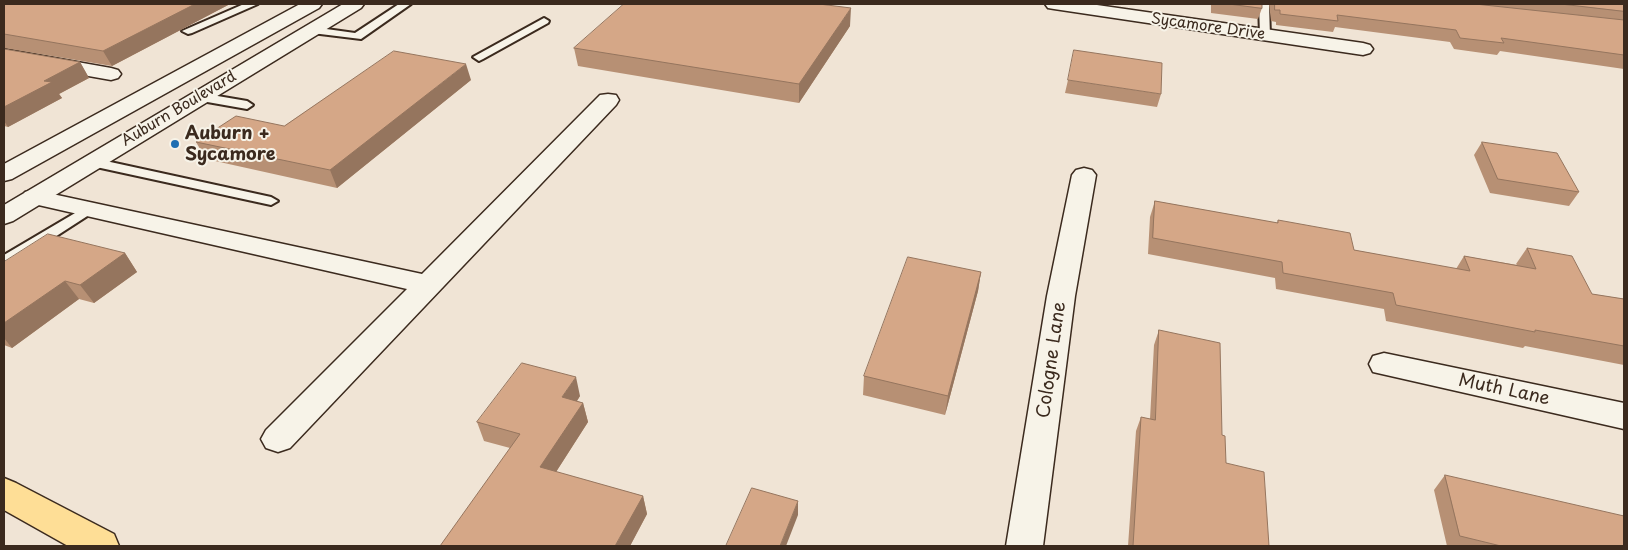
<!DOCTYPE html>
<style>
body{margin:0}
#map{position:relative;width:1628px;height:550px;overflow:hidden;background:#f0e4d5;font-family:"Playpen Sans",sans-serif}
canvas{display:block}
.frame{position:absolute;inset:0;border:5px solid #3b2a1e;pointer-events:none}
</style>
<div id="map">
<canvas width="1628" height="550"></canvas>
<div class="frame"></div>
</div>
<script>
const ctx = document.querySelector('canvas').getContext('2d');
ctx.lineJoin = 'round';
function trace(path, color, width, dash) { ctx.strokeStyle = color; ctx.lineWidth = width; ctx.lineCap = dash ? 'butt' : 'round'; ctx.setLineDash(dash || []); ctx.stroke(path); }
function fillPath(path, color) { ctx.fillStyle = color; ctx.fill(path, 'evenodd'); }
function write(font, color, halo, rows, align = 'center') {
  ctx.font = font + ' "Playpen Sans",sans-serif'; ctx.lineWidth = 4; ctx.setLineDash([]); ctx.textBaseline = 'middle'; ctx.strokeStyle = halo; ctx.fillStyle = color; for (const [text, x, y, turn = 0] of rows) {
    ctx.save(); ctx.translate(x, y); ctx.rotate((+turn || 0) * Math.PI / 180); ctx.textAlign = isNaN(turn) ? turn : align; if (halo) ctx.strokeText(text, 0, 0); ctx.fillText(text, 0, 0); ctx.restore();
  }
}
const service = new Path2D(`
 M244,4H258L192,33L188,34L182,31Z
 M399,4H411L361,39L312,33L306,30L312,27L355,33Z
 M1259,4H1269L1270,37L1266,38L1260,35Z
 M544,18L549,21L548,23L483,59L479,61L473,57Z
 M200,93L247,101L253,105L247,109L196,100L194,97Z
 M92,158L271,197L278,201L271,205L87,165L85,162L87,159Z
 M87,206L94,210L92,213L10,266L4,267V255Z`);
const minor = new Path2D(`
 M1045,4H1090L1363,43L1370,45L1373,49L1370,53L1363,55L1054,9L1048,8Z
 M4,49L111,68L118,70L121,74L118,78L111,80L4,61Z
 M608,94L616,95L619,100L616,105L290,448L278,452L266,448L261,439L266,430L407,289L34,204L25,202L22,197L25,192L34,190L422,274L600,95Z
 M1084,168L1092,170L1096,175L1075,296L1043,546H1006L1047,296L1072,175L1076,170Z
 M1384,353L1624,403V429L1373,372L1369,364L1373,356Z`);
const secondary = new Path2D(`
 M300,4H322L319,8L12,179L4,181V164Z
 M343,4H364L361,8L13,221L4,224V205Z`);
const primary = new Path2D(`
 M4,478L16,483L114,534L119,546H68L4,510Z`);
const wall = new Path2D(`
 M4,4H230L112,66L4,48Z
 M1211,4H1262V8L1258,19L1211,13Z
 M1269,4H1624V69L1500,51L1497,55L1454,49L1450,42L1335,27L1333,32L1276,25V22L1271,21Z
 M850,26L799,103L578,66L574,48Z
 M4,49L80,62L89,78L59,94L62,98L8,127L4,126Z
 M471,80L337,188L206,159L196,142L284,126Z
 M1068,80L1161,94L1157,107L1065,93Z
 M1482,142L1579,192L1569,206L1490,193L1474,155Z
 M1155,201L1277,223L1278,220L1354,250L1456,269L1464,256L1517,265L1516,264L1527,248L1592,294L1624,299V365L1525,346L1523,348L1386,321L1384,309L1276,289L1275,278L1148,254L1150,217Z
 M125,253L137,272L94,303L79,299L12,348L4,345V262Z
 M981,272L978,291L945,415L863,395L864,376Z
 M1159,330L1222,435L1226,463L1269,546H1128L1136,431L1141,417L1150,419L1154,345Z
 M580,396L577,401L583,403L588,422L556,472L643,496L647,514L630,546L510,448L484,441L477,422Z
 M1445,475L1624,546H1447L1434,490Z`);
const shadedWall = new Path2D(`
 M195,4H230L112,66L103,51Z
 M851,8L850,26L799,103V84Z
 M80,62L89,78L59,94L62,98L8,127L4,121V107L44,81Z
 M466,64L471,80L337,188L330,170Z
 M125,253L137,272L94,303L80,285Z
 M981,272L978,291L945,415L948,396Z
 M65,281L79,299L12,348L4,338V323Z
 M576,377L580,396L567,416L562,397Z
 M583,403L588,422L547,486L540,467Z
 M643,496L647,514L630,546H615Z
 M798,501V515L786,546H780Z`);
const building = new Path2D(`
 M4,4H195L103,51L4,34Z
 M624,4H819L851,8L799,84L574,48Z
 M1229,4H1262V8Z
 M1275,4H1475L1624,20V55L1501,38L1504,43L1460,38L1456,30L1337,15L1338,21L1280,14V10H1275Z
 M1561,4H1624V11Z
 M4,49L80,62L44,81L52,82L4,107Z
 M1074,50L1162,63L1161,94L1068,80Z
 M394,51L466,64L330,170L196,142L236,116L284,126Z
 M1482,142L1557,153L1579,192L1498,179Z
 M1155,201L1278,223V220L1350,233L1354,250L1470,271L1464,256L1536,269L1527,248L1572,256L1592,294L1624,299V346L1535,330V332L1396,305L1393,293L1283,273L1282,262L1153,238Z
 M48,234L125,253L80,285L65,281L4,323V262Z
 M908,257L981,272L948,396L864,376Z
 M1159,330L1220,343L1222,435L1225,436L1226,463L1264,472L1269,546H1133L1141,417L1155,420Z
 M522,363L576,377L562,397L583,403L540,467L643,496L615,546H440L520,434L477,422Z
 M1445,475L1624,516V546H1501L1460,536Z
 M752,488L798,501L780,546H726Z`);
const markers = [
 [175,144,5,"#1f6fb2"]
];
const farStreetnames = [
 ["Sycamore Drive",1208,27,8],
 ["Auburn Boulevard",179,109,-31]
];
const poiNames = [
 ["Auburn +",185,134],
 ["Sycamore",185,155]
];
const streetNames = [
 ["Cologne Lane",1052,360,-82],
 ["Muth Lane",1504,390,12]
];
trace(service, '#3b2a1e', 4);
trace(minor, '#3b2a1e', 3);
trace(secondary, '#3b2a1e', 3);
trace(primary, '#3b2a1e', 3);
fillPath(service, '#f7f3e8');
fillPath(minor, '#f7f3e8');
fillPath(secondary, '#f7f3e8');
fillPath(primary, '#fede96');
fillPath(wall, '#b79074');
fillPath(shadedWall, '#95755e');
fillPath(building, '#d5a787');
trace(building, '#95755e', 1);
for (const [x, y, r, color] of markers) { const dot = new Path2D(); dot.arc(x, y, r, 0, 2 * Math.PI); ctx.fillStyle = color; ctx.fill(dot); trace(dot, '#f7f3e8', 2); }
write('15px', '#3b2a1e', '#f7f3e8', farStreetnames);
write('bold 18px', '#3b2a1e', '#f7f3e8', poiNames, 'left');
write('18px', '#3b2a1e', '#f7f3e8', streetNames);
</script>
